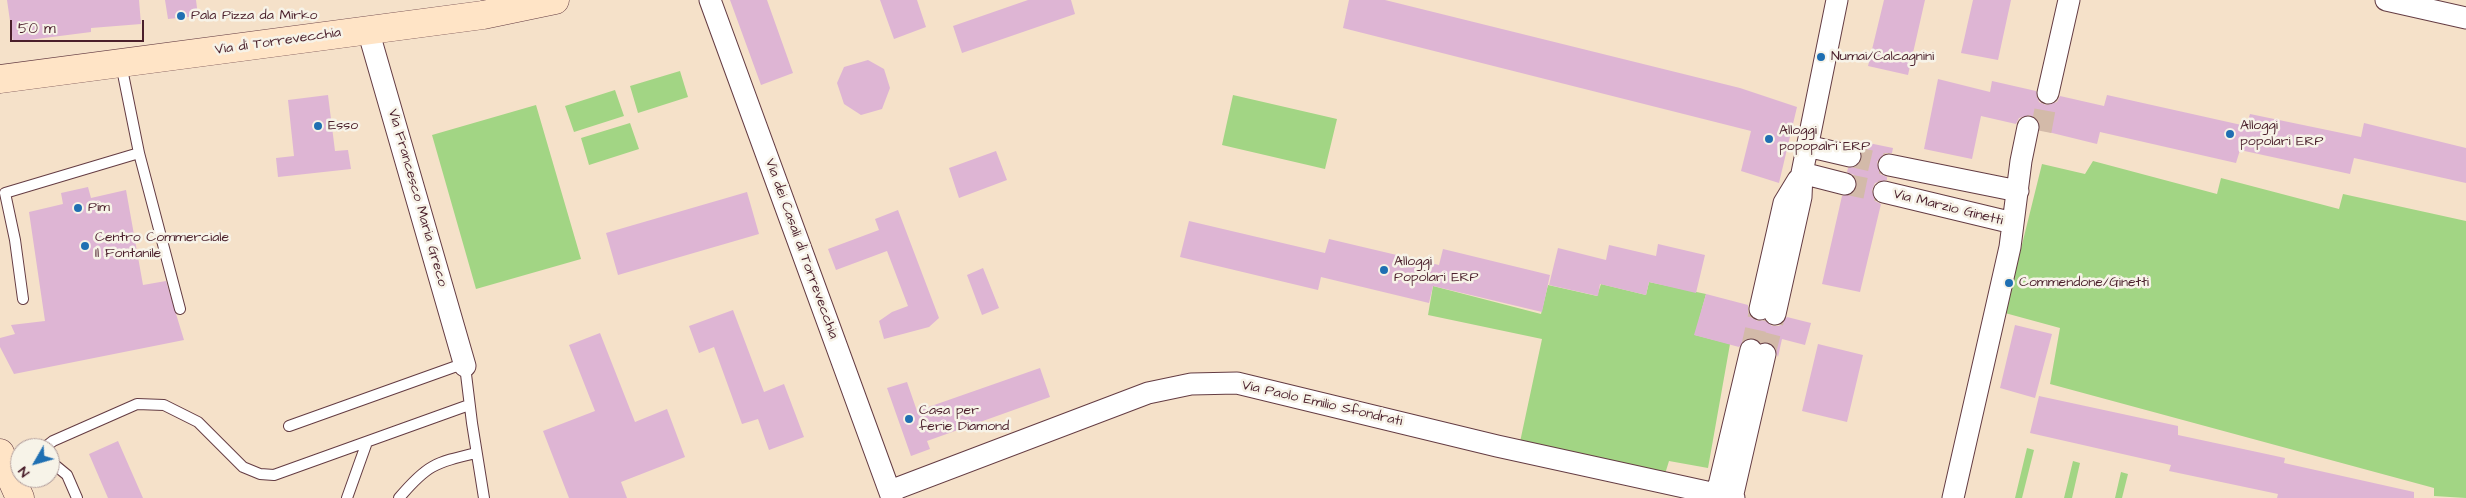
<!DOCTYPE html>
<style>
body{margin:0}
#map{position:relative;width:2466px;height:498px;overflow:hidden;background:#f5e1c9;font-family:"Architects Daughter",sans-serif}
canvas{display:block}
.north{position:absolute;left:10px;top:438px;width:50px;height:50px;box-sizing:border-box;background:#f7f3e8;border:1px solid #b29e9c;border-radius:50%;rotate:232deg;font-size:14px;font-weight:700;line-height:20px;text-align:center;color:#4a1f2b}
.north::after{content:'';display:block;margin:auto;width:18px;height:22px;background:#1f6fb2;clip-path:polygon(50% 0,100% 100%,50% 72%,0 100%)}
.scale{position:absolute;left:10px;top:20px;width:134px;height:22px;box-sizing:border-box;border:2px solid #4a1f2b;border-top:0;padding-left:6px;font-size:15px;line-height:18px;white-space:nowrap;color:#4a1f2b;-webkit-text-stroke:4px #f7f3e8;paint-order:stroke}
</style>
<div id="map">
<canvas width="2466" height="498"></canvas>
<div class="north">N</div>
<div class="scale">50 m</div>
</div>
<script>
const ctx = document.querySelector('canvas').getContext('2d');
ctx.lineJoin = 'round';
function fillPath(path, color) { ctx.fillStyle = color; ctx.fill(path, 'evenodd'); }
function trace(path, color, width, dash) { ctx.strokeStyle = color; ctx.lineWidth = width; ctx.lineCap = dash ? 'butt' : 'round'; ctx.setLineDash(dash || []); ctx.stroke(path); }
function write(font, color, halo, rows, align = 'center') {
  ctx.font = font + ' "Architects Daughter",sans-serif'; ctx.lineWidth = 5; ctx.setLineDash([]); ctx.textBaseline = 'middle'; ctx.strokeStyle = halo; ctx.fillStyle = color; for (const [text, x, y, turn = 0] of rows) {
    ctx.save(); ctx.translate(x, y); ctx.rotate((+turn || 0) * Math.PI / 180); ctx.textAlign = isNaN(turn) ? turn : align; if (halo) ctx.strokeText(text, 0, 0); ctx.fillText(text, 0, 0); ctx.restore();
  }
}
const green = new Path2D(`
 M680,71L688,97L638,113L630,86Z
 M615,90L624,116L574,132L565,106Z
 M1233,95L1337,119L1325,169L1222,145Z
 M536,105L581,259L476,289L432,135Z
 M630,123L639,149L589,165L581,138Z
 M2093,161L2217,194L2221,178L2339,209L2343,194L2466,221V498L2434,496V488L2050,384L2060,328L2005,313L2042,164L2085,174Z
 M1649,282L1706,294L1695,335L1730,344L1708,468L1669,461L1665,474L1520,442L1542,339L1428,315L1433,286L1541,314L1548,285L1597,296L1601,284L1646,295Z
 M2027,448L2034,450L2022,498H2015Z
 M2073,461L2080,463L2072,498H2064Z
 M2121,472L2128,474L2122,498H2115Z`);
const building = new Path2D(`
 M7,0H139L141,24L91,28V32L13,42Z
 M165,0H196L198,16L168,19Z
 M730,0H767L793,73L761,85Z
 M880,0H917L926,27L894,39Z
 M1028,0H1071L1075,14L962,53L953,26Z
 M1349,0H1385L1740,88L1797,107L1779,183L1741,171L1751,131L1343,28Z
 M1884,0H1925L1908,75L1868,66Z
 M1973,0H2011L1998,60L1961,53Z
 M868,60L884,69L890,88L882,109L861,115L844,104L837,83L844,67Z
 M1938,79L1990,92L1992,81L2036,91L2039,102L2046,105L2057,102L2060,96L2104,106L2107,95L2246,126L2250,114L2361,137L2364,123L2466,148V183L2354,158L2350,174L2240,150L2236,163L2100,132L2097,144L2040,130V123L2030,115L2019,118L2016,124L1981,116L1972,159L1924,149Z
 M328,95L335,151L348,150L351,169L278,177L276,158L294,156L288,100Z
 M1854,140L1893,148L1892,153H1885L1877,162L1880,174L1887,177V180L1875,183L1872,190L1875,201L1881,204L1860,292L1822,284L1842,196L1854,193L1857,187L1854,175L1847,172L1848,168L1859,165L1862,158V152L1853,144Z
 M996,151L1007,180L959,198L949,168Z
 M88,187L91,198L126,190L143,285L166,281L184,340L14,374L0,347V338L15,334L11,325L45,321L29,212L63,204L61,193Z
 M747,192L759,234L618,275L606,233Z
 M898,210L939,318L929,327L884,339L879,321L892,312L908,306L887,251L836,270L828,249L879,230L875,219Z
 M1189,221L1325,253L1329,239L1439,265L1443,249L1550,275L1542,312L1433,286L1429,303L1321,277L1318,290L1180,257Z
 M1658,244L1705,255L1696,293L1649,282L1646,295L1600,284L1598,296L1549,285L1558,248L1606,260L1609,245L1656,256Z
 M983,268L999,308L982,315L967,275Z
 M1706,294L1748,305V312L1752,318L1758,321L1765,320L1772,326H1779L1787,317L1811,323L1805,345L1782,339L1778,357L1773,345L1767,342H1761L1754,338H1747L1739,347L1694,335Z
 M733,310L764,392L784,384L804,437L769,450L758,419L742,424L714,347L699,353L689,326Z
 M2015,325L2052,334L2035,398L2000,388Z
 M600,333L635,422L667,409L685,457L621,482L627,498H569L543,431L595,411L569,345Z
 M1818,344L1863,355L1847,422L1802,411Z
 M1040,368L1050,397L927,441L930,449L911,456L887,388L907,382L917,411Z
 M2039,396L2178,426V435L2285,458L2284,463L2414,492V498H2277L2278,494L2169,471L2171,465L2030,433Z
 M118,441L143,498H108L89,454Z`);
const streetTunnel = new Path2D(`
 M2041,131L2048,93
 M1850,156L1889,165
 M1845,184L1884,192
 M1751,350L1760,309
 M1765,354L1775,314`);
const lane = new Path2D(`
 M139,153L180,309
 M23,299L15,240L5,193L139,153L121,64
 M289,426L454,367L465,366L472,423L484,498
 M44,448L53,441L137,404L164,405L198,422L243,467L260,474L274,475L469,405
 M50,461L67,475L77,498
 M347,498L367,442
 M399,498C427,465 434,463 476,453`);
const street = new Path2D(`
 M710,0L892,498
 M2386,0L2466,18
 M368,30L465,366
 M2048,93L2069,0
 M1807,146L1850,156
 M1889,165L2018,191
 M1802,173L1845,184
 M1884,192L2013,223
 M1760,309L1784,203L1798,180
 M1775,314L1801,197L1802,173L1837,0
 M890,491L1148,393L1191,384L1237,383L1497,446L1734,498
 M1717,494L1751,350
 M1732,498L1765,354
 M1953,498L2010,247L2021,161L2028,127`);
const secondary = new Path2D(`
 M0,79L483,15L555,0
 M0,453L20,498`);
const markers = [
 [181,16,5,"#1f6fb2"],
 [1821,57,5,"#1f6fb2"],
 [318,126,5,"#1f6fb2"],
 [2230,134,5,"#1f6fb2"],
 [1769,139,5,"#1f6fb2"],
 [78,208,5,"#1f6fb2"],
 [85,246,5,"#1f6fb2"],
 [1384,270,5,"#1f6fb2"],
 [2009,283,5,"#1f6fb2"],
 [909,419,5,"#1f6fb2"]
];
const poiNames = [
 ["Pala Pizza da Mirko",191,16],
 ["Numai/Calcagnini",1831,57],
 ["Esso",328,126],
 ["Alloggi",2240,126],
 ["popolari ERP",2240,142],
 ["Alloggi",1779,131],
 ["popopalri ERP",1779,147],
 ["Pim",88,208],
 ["Centro Commerciale",95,238],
 ["Il Fontanile",95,254],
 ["Alloggi",1394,262],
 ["Popolari ERP",1394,278],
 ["Commendone/Ginetti",2019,283],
 ["Casa per",919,411],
 ["ferie Diamond",919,427]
];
const streetNames = [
 ["Via di Torrevecchia",278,42,-8],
 ["Via Francesco Maria Greco",417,198,74],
 ["Via Marzio Ginetti",1948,208,14],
 ["Via dei Casali di Torrevecchia",801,249,70],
 ["Via Paolo Emilio Sfondrati",1322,404,13]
];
fillPath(green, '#a2d584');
fillPath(building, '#deb5d4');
trace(streetTunnel, '#d3baa9', 21, [21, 11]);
trace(lane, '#643c43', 12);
trace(street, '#643c43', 23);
trace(secondary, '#643c43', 29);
trace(lane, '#fff', 10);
trace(street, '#fff', 21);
trace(secondary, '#ffe4c6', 28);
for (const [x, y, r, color] of markers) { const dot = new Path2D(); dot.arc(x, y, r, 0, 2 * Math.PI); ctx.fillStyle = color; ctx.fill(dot); trace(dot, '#f7f3e8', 2); }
write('14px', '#4a1f2b', '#f7f3e8', poiNames, 'left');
write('14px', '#4a1f2b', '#f7f3e8', streetNames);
</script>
